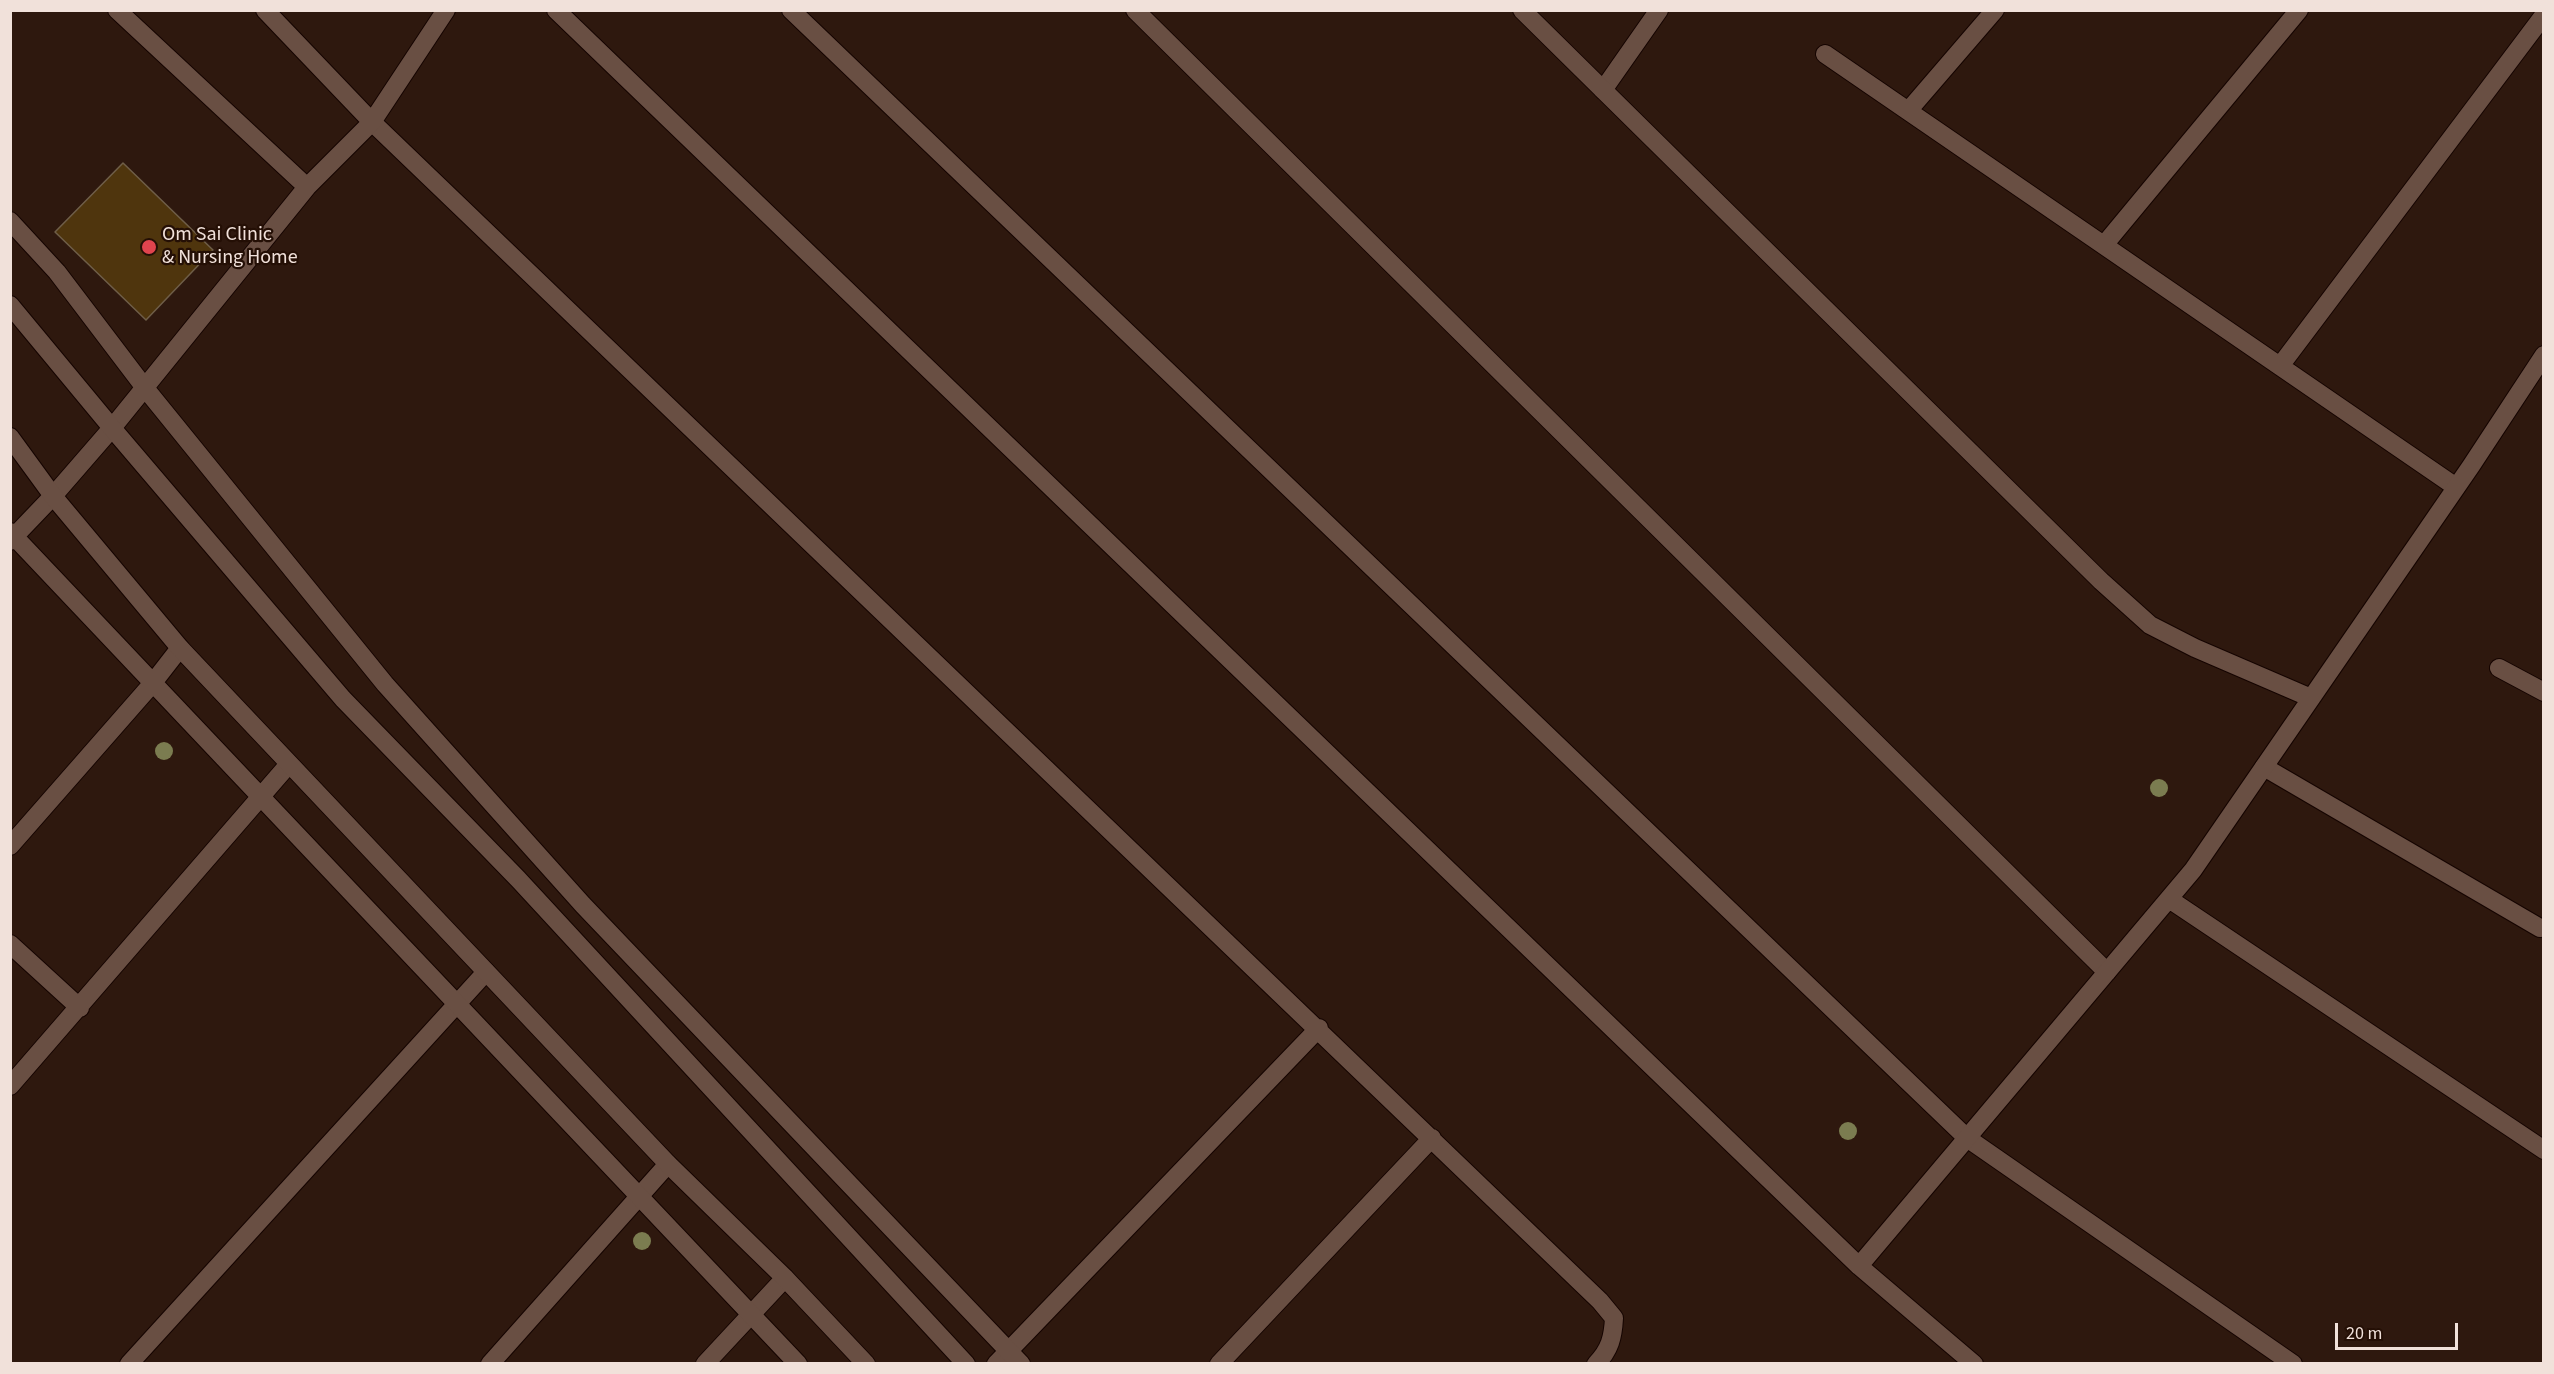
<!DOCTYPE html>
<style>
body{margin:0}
#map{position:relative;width:2554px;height:1374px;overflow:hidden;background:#2e180e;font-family:"Source Sans 3",sans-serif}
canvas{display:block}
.frame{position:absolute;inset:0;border:12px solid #f1e1da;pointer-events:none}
.scale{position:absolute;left:2335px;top:1323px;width:123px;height:27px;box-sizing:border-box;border:3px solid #f1e1da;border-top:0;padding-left:8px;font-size:18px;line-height:21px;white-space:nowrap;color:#f1e1da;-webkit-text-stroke:4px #240f05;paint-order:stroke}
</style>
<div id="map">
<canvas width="2554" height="1374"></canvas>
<div class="frame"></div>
<div class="scale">20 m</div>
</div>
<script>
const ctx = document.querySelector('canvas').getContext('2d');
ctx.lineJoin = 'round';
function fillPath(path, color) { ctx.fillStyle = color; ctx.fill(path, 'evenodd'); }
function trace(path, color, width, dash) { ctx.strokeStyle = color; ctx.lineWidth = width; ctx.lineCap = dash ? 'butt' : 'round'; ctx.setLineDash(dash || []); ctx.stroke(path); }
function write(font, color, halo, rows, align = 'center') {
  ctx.font = font + ' "Source Sans 3",sans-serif'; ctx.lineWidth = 4.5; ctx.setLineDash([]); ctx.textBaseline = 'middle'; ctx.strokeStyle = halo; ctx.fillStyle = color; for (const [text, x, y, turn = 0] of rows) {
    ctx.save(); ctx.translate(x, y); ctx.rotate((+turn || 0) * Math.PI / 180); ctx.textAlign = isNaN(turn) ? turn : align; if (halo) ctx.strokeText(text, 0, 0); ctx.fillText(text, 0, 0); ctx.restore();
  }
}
const building = new Path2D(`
 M123,163L213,250L146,320L55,232Z`);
const lane = new Path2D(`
 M791,10L1967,1138L2293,1364
 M1135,10L2107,972
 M1825,54L2456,487
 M1603,90L1659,10
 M1908,111L1995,10
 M372,122L1600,1301L1614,1318C1613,1337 1610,1350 1596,1364
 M2104,245L2299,10
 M2280,366L2544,15
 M2264,767L2540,928
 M129,1364L486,972
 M490,1364L668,1164
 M705,1364L785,1278
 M996,1364L1319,1028
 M1219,1364L1432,1138`);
const street = new Path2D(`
 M117,10L307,187
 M265,10L372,122
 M556,10L1859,1266L1974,1364
 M1522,10L2101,581L2150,625L2195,648L2311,698
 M10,221L57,272L145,388L385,684L583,905L1021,1364
 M10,532L798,1364
 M10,541L53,496L112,428L307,187L372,122L446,10
 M2499,668L2544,692
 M10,846L152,684L180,648
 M2169,899L2544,1150
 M10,944L80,1008
 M10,1086L289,764
 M1859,1266L2193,870L2471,466L2544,355`);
const secondary = new Path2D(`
 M10,305L112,428L343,699L518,879L966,1364
 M10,437L53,496L180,648L668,1164L785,1278L866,1364`);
const trees = [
 [164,751],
 [2159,788],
 [1848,1131],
 [642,1241]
];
const markers = [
 [149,247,8,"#e0444e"]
];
const poiNames = [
 ["Om Sai Clinic",162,236],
 ["& Nursing Home",162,259]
];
fillPath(building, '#4f350d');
trace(building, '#6f5e48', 1.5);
trace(lane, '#150400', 20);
trace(street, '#150400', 20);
trace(secondary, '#150400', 20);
trace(lane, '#694f43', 18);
trace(street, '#694f43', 18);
trace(secondary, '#694f43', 18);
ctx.fillStyle = '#7b7c50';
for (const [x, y] of trees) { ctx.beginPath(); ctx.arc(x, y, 9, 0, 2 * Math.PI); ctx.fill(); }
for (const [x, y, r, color] of markers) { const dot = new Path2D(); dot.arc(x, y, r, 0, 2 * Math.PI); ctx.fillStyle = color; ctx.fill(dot); trace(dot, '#240f05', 2); }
write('20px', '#f1e1da', '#240f05', poiNames, 'left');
</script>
